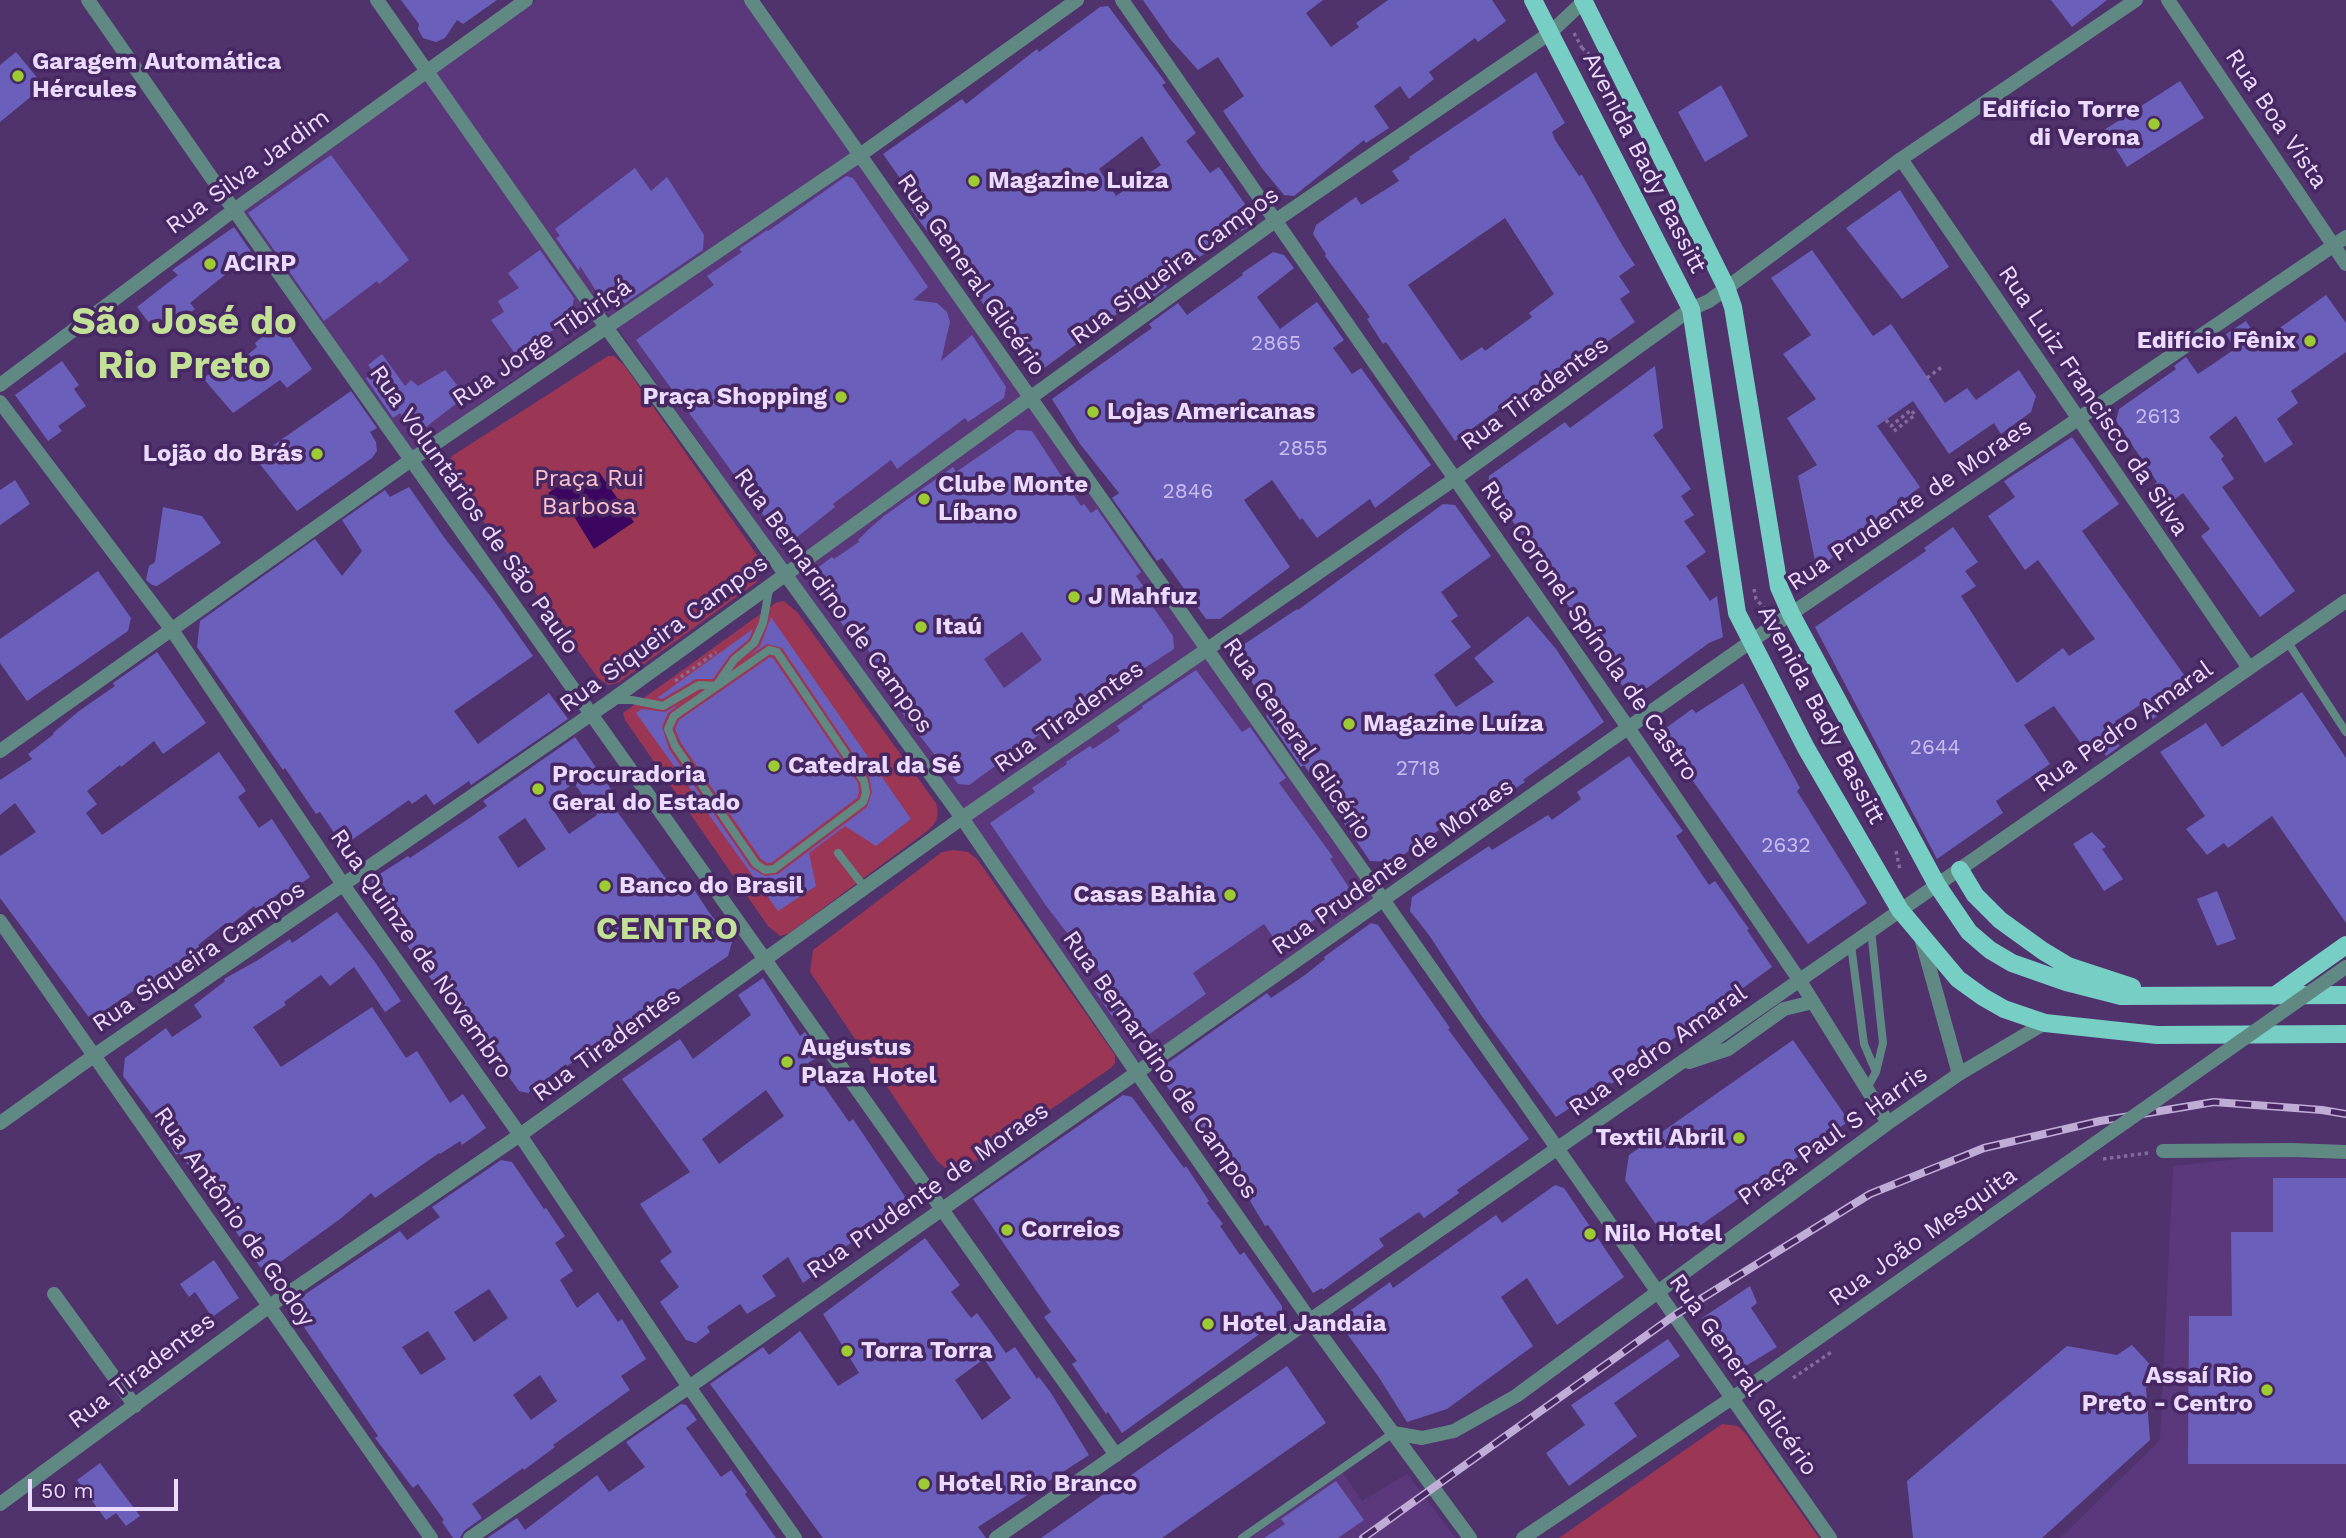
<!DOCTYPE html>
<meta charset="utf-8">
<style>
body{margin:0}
#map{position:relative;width:2346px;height:1538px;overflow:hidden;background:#50326d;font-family:"Work Sans",sans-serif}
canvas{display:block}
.scale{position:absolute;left:28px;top:1479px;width:150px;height:32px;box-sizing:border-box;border:4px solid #ebdbff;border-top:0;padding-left:9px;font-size:21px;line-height:24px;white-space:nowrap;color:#ebdbff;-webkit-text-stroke:5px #462762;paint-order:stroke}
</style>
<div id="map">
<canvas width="2346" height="1538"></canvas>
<div class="scale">50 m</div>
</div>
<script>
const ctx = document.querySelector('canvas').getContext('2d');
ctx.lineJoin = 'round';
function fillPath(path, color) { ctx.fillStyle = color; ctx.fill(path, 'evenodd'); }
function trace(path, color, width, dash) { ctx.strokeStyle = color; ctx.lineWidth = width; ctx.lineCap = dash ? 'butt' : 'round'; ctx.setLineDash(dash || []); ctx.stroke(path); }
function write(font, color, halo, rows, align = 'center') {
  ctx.font = font + ' "Work Sans",sans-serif'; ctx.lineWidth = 7; ctx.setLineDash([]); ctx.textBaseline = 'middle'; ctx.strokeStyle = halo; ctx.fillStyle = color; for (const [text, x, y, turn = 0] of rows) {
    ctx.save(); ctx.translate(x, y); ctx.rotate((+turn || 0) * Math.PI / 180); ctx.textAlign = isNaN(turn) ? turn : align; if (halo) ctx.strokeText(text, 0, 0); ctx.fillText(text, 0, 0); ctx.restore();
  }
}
const built = new Path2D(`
 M537,0H743L1378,902L1142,1066L607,313L409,455L236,211Z
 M2256,1157L2346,1160V1538H2060L2160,1440L2173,1166Z
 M1343,1473L1362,1501L1407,1474L1456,1538H1250Z`);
const green = new Path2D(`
 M608,356H614L624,365L757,555L762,569L757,582L618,683L608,685L598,678L451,477L446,465L452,456Z
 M784,601L798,613L936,803C940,816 937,823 926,832L788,934L780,936L768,926L625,720L623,713L777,602Z
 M954,850L968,852L977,859L1115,1055V1063L1111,1068L958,1173L949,1171L937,1161L810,972L813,950L942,852Z
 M1722,1424L1738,1426L1745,1433L1819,1538H1559Z`);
const water = new Path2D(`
 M599,472L634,522L594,549L570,510L561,514L548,493L572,477L579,484Z`);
const building = new Path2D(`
 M401,0H497L463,24L457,20L445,38L436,42L423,38L418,29L419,24Z
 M1143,0H1323L1306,13L1331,47L1359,27L1356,23L1388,0H1492L1506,21L1478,42L1475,38L1429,72L1434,79L1409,99L1400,86L1374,106L1389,128L1366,143L1364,140L1294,196L1284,195L1261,167L1223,111L1244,96L1218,57L1198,70L1170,39Z
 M2051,0H2107L2072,27Z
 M1108,6L1166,83L1162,85L1196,133L1186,141L1210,173L1219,167L1252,214L1251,225L1198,258L1165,284L1167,287L1138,308L1133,302L1043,369L1032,370L1000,323L997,325L974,290L979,287L960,261L957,263L934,230L929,234L911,209L914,206L901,186L904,184L883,154L962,99L966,104L1037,49L1039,52L1100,7ZM1142,136L1161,165L1116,196L1099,169Z
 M16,52L44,86L0,122V65Z
 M1536,72L1565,123L1552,132L1555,140L1579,176L1582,175L1622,245L1635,265L1619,276L1630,292L1620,299L1635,322L1570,368L1567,363L1522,397L1520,394L1455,441L1386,342L1383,344L1367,319L1370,317L1325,256L1326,254L1313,234L1316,225L1356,197L1361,205L1399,181L1392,171L1410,159L1409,157ZM1505,218L1554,294L1529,313L1532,317L1485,351L1482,347L1461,361L1408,285Z
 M2180,81L2204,118L2127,167L2104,130Z
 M1721,85L1748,136L1705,162L1678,112Z
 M331,155L409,260L379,284L377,281L324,321L248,213Z
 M635,168L651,191L667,177L704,235L703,250L625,303H604L580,266L579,271L556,238L560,236L555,229Z
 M846,176L853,178L928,287L913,300L937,303L947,312L950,322L941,361L972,335L1006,387L1004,398L968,422L965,418L897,469L891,460L833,504L835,507L786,546L636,340L714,285L707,276L742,252L739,249L767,230L768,231Z
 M1900,190L1949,267L1902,299L1846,228Z
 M234,227L252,253L190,303L195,309L159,336L137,307L178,275L172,270Z
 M540,250L574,298L570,319L516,355L491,320L504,312L498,301L519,288L508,273Z
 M1812,250L1873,336L1891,324L1945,403L1967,388L1976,400L2019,370L2036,396L2031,412L2001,434L1994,423L1949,454L1913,401L1877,426L1920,487L1859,534L1817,571L1798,476L1817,465L1787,418L1816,399L1783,354L1811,335L1771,278Z
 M1273,252L1284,255L1294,268L1257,297L1280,329L1317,302L1344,340L1333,348L1352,374L1361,368L1431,465L1375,508L1370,499L1317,538L1302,518L1300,520L1272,480L1244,500L1290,567L1220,619H1206L1162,558L1157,561L1112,498L1119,493L1080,444L1052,399L1152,328L1149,324L1178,303L1187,315L1243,275L1242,273Z
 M2326,295L2346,323V352L2291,391L2298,403L2277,419L2293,444L2265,463L2236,416L2209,437L2224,456L2221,459L2234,479L2222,487L2295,591L2260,617L2201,536L2210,529L2183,493L2171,502L2155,484L2157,482L2116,421L2119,409L2176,369L2174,366L2186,357L2198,374L2235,349L2226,334L2246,321L2260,342Z
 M280,322L312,369L287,388L280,380L233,413L203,378L219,368L224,374L257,347L255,343Z
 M382,354L405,386L411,380L418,386L445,370L466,396L426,427L419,422L411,428L400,413L393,418L367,380L366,378L375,374L368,365Z
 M62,361L79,385L74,389L86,406L58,426L62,431L48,441L15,395Z
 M1655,366L1663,428L1653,435L1691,489L1681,496L1694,515L1684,521L1706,552L1686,566L1710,601L1717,596L1723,637L1709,643L1632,699L1576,622L1578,621L1564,599L1566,597L1488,486L1489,476L1565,422L1570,428Z
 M351,391L377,428L370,432L376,442L377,451L372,458L297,511L255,458Z
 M1017,430L1032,431L1081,506L1084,504L1091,513L1097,509L1141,572L1136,576L1143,586L1140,588L1173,636L1174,649L1131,677L1129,673L1102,692L1101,690L969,785L958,784L940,758L938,759L905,717L887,687L891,684L857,634L852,638L813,582L816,569L832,557L834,559L859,542L858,540L868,530L884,516L953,467L956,472ZM1022,632L1042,660L1004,688L984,659Z
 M2072,437L2119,504L2082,531L2194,689L2153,719L2142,704L2115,721L2118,726L2109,732L2120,746L2106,756L2095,742L2085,749L2054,706L2024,725L2050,764L1996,801L2003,813L1937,859L1815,627L1926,551L1924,548L1953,527L1978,562L1965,571L1976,586L1961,596L2017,683L2063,648L2069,656L2095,639L2038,560L2025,570L1988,516L2015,497L2004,481Z
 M15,480L30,504L0,525V490Z
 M409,487L446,540L492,598L533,656L454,711L478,744L549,693L568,719L471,785L469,781L434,805L426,794L412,804L409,800L343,846L320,812L316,814L285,768L283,770L197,647L200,621L315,539L342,576L362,551L342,520L385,490L390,497Z
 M1443,504L1455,505L1491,556L1441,592L1458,616L1451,621L1471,647L1434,675L1456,707L1494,682L1474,658L1528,616L1556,649L1604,722L1523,780L1525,782L1486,808L1481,801L1393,862L1370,861L1304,765L1301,767L1266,716L1271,712L1237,659L1240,647L1297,609L1298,610Z
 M163,507L202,516L221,543L157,586L152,585L146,580L149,566L155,562Z
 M98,571L131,618L128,631L27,701L0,663V639Z
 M771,617L911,819L876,846L845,826L809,853L816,886L778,911L636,713L642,709L665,712L681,703L668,713L662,727L669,749L751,868L765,876L778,874L867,807L872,792L869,777L782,648L767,644L749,656L760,646Z
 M753,629L749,639L730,655L713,679H696L662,699L657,698Z
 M157,652L206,723L163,754L154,741L121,767L120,765L87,791L97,804L86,813L102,835L219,752L246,791L238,797L259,828L272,819L310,877L285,895L282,891L257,910L254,906L229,926L226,923L198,945L205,955L150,996L142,985L91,1020L0,898V856L36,832L15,803L0,815V780L32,759L28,754L54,734L53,733L79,711L115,686L113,683Z
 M770,657L773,658L858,783L859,792L857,798L771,863H767L761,859L681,743L675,729L679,720Z
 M1196,670L1242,732L1250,727L1286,778L1279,783L1333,857L1330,859L1352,892L1279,946L1264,924L1193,973L1206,994L1138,1042L1118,1012L1112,1016L1095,991L1107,982L1078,940L1074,942L1047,907L990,823L1035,792L1032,788L1067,764L1066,762L1090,746L1093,749L1120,731L1117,726L1143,708L1142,706Z
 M1743,683L1800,788L1797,791L1867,903L1808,944L1659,733L1692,709L1696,713Z
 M2302,692L2346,758V923L2272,816L2228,848L2224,843L2207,855L2186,829L2205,816L2160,752L2206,723L2222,747Z
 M575,737L615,795L608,799L672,887L686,877L708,911L732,942L728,956L663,1000L665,1003L629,1029L627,1026L567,1066L566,1064L528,1093L519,1091L449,994L444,997L371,895L372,879L408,856L410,858L471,817L487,806L483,801ZM574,783L597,815L569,834L548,802ZM525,818L546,849L518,868L498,837Z
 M1629,756L1683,831L1676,836L1709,885L1715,881L1749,929L1747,930L1772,967L1611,1084L1610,1082L1556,1117L1481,1015L1429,935L1410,911L1412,897L1489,846L1492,850L1548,815L1552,820L1581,799L1577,792Z
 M2092,832L2106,847L2102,849L2123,879L2104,891L2073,844Z
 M2217,891L2236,939L2217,946L2197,899Z
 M337,912L375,962L401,1001L385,1012L354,967L330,986L321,975L284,1002L286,1005L253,1027L281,1067L372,1007L406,1058L417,1051L450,1103L463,1094L486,1128L462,1145L460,1141L440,1154L439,1153L375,1198L371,1193L340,1219L272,1268L260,1267L209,1192L179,1153L176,1155L151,1113L123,1076L125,1058L166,1028L172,1037L202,1017L194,1005L225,981L224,979L258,960L290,939L292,943Z
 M1371,923L1378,925L1450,1028L1448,1029L1529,1139L1457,1190L1459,1193L1424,1218L1419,1212L1379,1239L1384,1246L1323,1290L1322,1288L1313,1293L1273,1232L1268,1225L1265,1226L1238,1181L1197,1122L1194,1124L1156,1071L1267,993L1271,998L1305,975L1325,959L1324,957Z
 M763,978L800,1036L805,1032L821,1055L808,1063L849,1122L853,1119L910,1204L815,1267L818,1272L803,1283L788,1257L762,1276L776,1296L747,1314L740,1304L707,1327L710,1332L696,1343L686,1340L660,1302L679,1287L660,1261L672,1252L640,1204L690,1172L622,1079L680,1039L693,1059L751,1015L738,995ZM766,1090L784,1116L719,1164L702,1139Z
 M1793,1040L1849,1121L1671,1246L1625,1180L1629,1155Z
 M1123,1095L1132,1097L1184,1168L1186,1166L1209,1201L1207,1203L1223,1224L1220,1226L1240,1255L1244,1252L1282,1306V1318L1122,1433L1108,1412L1106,1414L1072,1364L1077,1361L1044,1317L1051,1312L973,1199Z
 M501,1160L512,1162L544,1209L546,1208L565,1236L555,1243L573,1271L560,1280L577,1308L598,1292L618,1322L622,1319L646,1359L621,1376L630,1390L553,1445L555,1447L524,1470L523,1468L472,1504L482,1518L464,1531L460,1538H453L442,1522L444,1520L418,1484L413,1488L375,1438L378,1436L289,1305L400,1231L407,1240L440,1217L432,1207ZM489,1289L508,1318L474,1342L454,1312ZM428,1331L446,1359L421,1375L402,1347ZM540,1375L557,1401L531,1420L513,1395Z
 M2273,1178H2346V1464H2188L2189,1316H2232L2231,1232H2273Z
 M1555,1185L1564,1188L1624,1277L1557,1325L1527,1278L1501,1297L1533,1346L1447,1409L1407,1422L1378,1376L1337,1320L1390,1282L1393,1288L1496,1215L1502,1223Z
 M925,1238L960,1285L951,1292L971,1318L977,1313L1006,1353L1015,1347L1037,1379L1039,1377L1051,1393L1089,1455L978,1527L986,1538H823L710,1384L763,1347L769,1355L800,1331L838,1386L859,1373L823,1314ZM984,1359L1011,1398L982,1420L955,1380Z
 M214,1260L239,1298L212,1317L195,1292L189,1297L180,1284Z
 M1750,1286L1757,1303L1751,1308L1777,1347L1736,1372L1702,1318Z
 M1668,1339L1680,1356L1614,1403L1637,1436L1569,1486L1546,1453L1585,1425L1571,1405Z
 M2132,1345L2159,1374L2146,1388L2150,1440L2042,1538H1913L1907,1481L2067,1346L2117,1355Z
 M1287,1366L1326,1423L1162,1538H1041Z
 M681,1404L686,1405L697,1420L686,1428L721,1477L731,1470L747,1492L745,1494L776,1538H487L517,1518L525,1530L597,1475L609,1492L645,1467L626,1442Z
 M100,1463L140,1516L126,1526L116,1513L106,1520L77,1480Z
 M1336,1481L1364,1520L1338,1538H1264L1285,1524L1281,1519Z`);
const path = new Path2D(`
 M1574,33L1582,48
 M1582,48L1589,54
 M1927,378L1943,366
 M1886,420L1891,426L1911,410L1915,415L1894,431
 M1754,589L1756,599L1767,611
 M1780,641L1787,667
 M675,681L716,652
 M1896,851L1900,870
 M2103,1159L2148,1153
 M1793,1378L1833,1351`);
const service = new Path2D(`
 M2287,641L2346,732
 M769,650L777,652L864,781L866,793L863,802L774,869L765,870L756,864L675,746L668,729L674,716Z
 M615,700H632L663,706L699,685L716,686L734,660L754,643L763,623L769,590
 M838,853L865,888
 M1871,930L1883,1043L1876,1072
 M1851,945L1864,1044L1876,1072L1866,1090
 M1242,1538L1393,1433`);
const minor = new Path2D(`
 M88,0L234,210L1116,1455
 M377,0L606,327L962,818L1137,1073
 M751,0L1384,901
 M1122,0L1629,729L1800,981L1888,1123
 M2168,0L2346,264
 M1901,159L2249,668
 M0,385L234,210L526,0
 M0,402L172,630L344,886L520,1135L689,1387L795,1538
 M0,751L411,460L860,155L1077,0
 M0,921L431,1538
 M1920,934L1959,1074
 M0,1123L95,1055L609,702L1275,221L1550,33L1585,0
 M2163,1151L2292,1150L2346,1152
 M54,1294L135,1406
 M1393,1433L1422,1438L1454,1431L1516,1396L1888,1123L1959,1074L2045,1023
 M0,1504L268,1307L520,1135L962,818L1456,478L1691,309L1709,301L1901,159L2136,0
 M1523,1538L1750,1386`);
const tertiary = new Path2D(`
 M1384,901L1830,1538
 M1689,1062L1728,1049L1784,1009L1813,1002
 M1137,1073L1310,1320L1470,1538
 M470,1538L689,1387L1773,626L2346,237
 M996,1538L2346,601`);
const primary = new Path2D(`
 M1533,0L1691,309L1737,613L1806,748L1900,910L1958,979L1983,997L2004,1009L2045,1023L2157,1035L2346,1034
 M1583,0L1726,287L1733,307L1779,587L1791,614L1937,885L1969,932L1990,950L2012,963L2066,982L2121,996L2346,995
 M1960,870L1975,895L2000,920L2043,951L2068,966L2132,987
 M2274,996L2346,945`);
const rail = new Path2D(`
 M1363,1538L1675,1315L1870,1194L1984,1148L2100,1121L2214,1102L2322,1110L2346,1114`);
const minorBridge = new Path2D(`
 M1750,1386L2346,967`);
const markers = [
 [18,76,7,"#9ccb32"],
 [2154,124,7,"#9ccb32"],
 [974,181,7,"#9ccb32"],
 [210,264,7,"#9ccb32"],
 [2310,341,7,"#9ccb32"],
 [841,397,7,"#9ccb32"],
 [1093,412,7,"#9ccb32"],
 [317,454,7,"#9ccb32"],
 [924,499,7,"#9ccb32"],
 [1074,597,7,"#9ccb32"],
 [921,627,7,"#9ccb32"],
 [1349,724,7,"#9ccb32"],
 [774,766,7,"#9ccb32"],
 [538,789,7,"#9ccb32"],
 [605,886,7,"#9ccb32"],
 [1230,895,7,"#9ccb32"],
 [787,1062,7,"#9ccb32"],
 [1739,1138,7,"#9ccb32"],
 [1007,1230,7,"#9ccb32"],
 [1590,1234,7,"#9ccb32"],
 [1208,1324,7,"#9ccb32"],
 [847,1351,7,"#9ccb32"],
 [2267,1390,7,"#9ccb32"],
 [924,1484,7,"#9ccb32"]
];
const numberNames = [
 ["2865",1276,344],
 ["2613",2158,417],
 ["2855",1303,449],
 ["2846",1188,492],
 ["2644",1935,748],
 ["2718",1418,769],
 ["2632",1786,846]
];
const poiNames = [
 ["Garagem Automática",32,62],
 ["Hércules",32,90],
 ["Edifício Torre",2140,110,"right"],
 ["di Verona",2140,138,"right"],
 ["Magazine Luiza",988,181],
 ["ACIRP",224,264],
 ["Edifício Fênix",2296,341,"right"],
 ["Praça Shopping",827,397,"right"],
 ["Lojas Americanas",1107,412],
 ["Lojão do Brás",303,454,"right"],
 ["Clube Monte",938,485],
 ["Líbano",938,513],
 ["J Mahfuz",1088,597],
 ["Itaú",935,627],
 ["Magazine Luíza",1363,724],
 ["Catedral da Sé",788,766],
 ["Procuradoria",552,775],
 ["Geral do Estado",552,803],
 ["Banco do Brasil",619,886],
 ["Casas Bahia",1216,895,"right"],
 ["Augustus",801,1048],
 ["Plaza Hotel",801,1076],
 ["Textil Abril",1725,1138,"right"],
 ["Correios",1021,1230],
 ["Nilo Hotel",1604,1234],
 ["Hotel Jandaia",1222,1324],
 ["Torra Torra",861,1351],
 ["Assaí Rio",2253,1376,"right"],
 ["Preto - Centro",2253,1404,"right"],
 ["Hotel Rio Branco",938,1484]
];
const streetNames = [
 ["Rua Boa Vista",2276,119,56],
 ["Avenida Bady Bassitt",1644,163,63],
 ["Rua Silva Jardim",248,172,-36],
 ["Rua Siqueira Campos",1175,266,-36],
 ["Rua General Glicério",971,275,55],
 ["Rua Jorge Tibiriçá",542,343,-34],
 ["Rua Tiradentes",1535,394,-36],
 ["Rua Luiz Francisco da Silva",2093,401,56],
 ["Rua Prudente de Moraes",1910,505,-34],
 ["Rua Voluntários de São Paulo",474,510,55],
 ["Rua Bernardino de Campos",833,601,54],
 ["Rua Coronel Spínola de Castro",1589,631,55],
 ["Rua Siqueira Campos",664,634,-36],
 ["Avenida Bady Bassitt",1821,715,62],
 ["Rua Tiradentes",1069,717,-35],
 ["Rua Pedro Amaral",2124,727,-35],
 ["Rua General Glicério",1297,739,55],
 ["Rua Prudente de Moraes",1393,867,-35],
 ["Rua Quinze de Novembro",421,954,55],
 ["Rua Siqueira Campos",199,957,-34],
 ["Rua Tiradentes",607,1045,-36],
 ["Rua Pedro Amaral",1658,1051,-35],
 ["Rua Bernardino de Campos",1160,1065,55],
 ["Praça Paul S Harris",1833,1136,-35],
 ["Rua Prudente de Moraes",928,1191,-35],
 ["Rua Antônio de Godoy",234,1217,55],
 ["Rua João Mesquita",1923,1237,-35],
 ["Rua Tiradentes",142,1371,-37],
 ["Rua General Glicério",1743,1375,55]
];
const parkNames = [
 ["Praça Rui",589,479],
 ["Barbosa",589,507]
];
const districtNames = [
 ["CENTRO",668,930]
];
const townNames = [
 ["São José do",184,323],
 ["Rio Preto",184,367]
];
fillPath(built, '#5a387b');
fillPath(green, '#9b3754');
fillPath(water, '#3c0660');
fillPath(building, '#6a60bc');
trace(path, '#846b9e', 3.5, [3.5, 3.5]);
trace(service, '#618984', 8);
trace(minor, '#618984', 14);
trace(tertiary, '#618984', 14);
trace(primary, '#76cec4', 18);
trace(rail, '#c0add7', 8);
trace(rail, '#462762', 5, [16]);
trace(minorBridge, '#618984', 14);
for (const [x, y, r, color] of markers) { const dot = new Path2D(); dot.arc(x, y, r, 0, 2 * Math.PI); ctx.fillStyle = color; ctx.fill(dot); trace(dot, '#462762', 2.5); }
write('21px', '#cbbcee', null, numberNames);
write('bold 24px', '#ebdbff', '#462762', poiNames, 'left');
write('24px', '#ebdbff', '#462762', streetNames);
write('24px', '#fbc1cc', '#462762', parkNames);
ctx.letterSpacing = '2px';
write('bold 32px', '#c3e097', '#462762', districtNames);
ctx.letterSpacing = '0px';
write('bold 38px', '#c3e097', '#462762', townNames);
</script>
